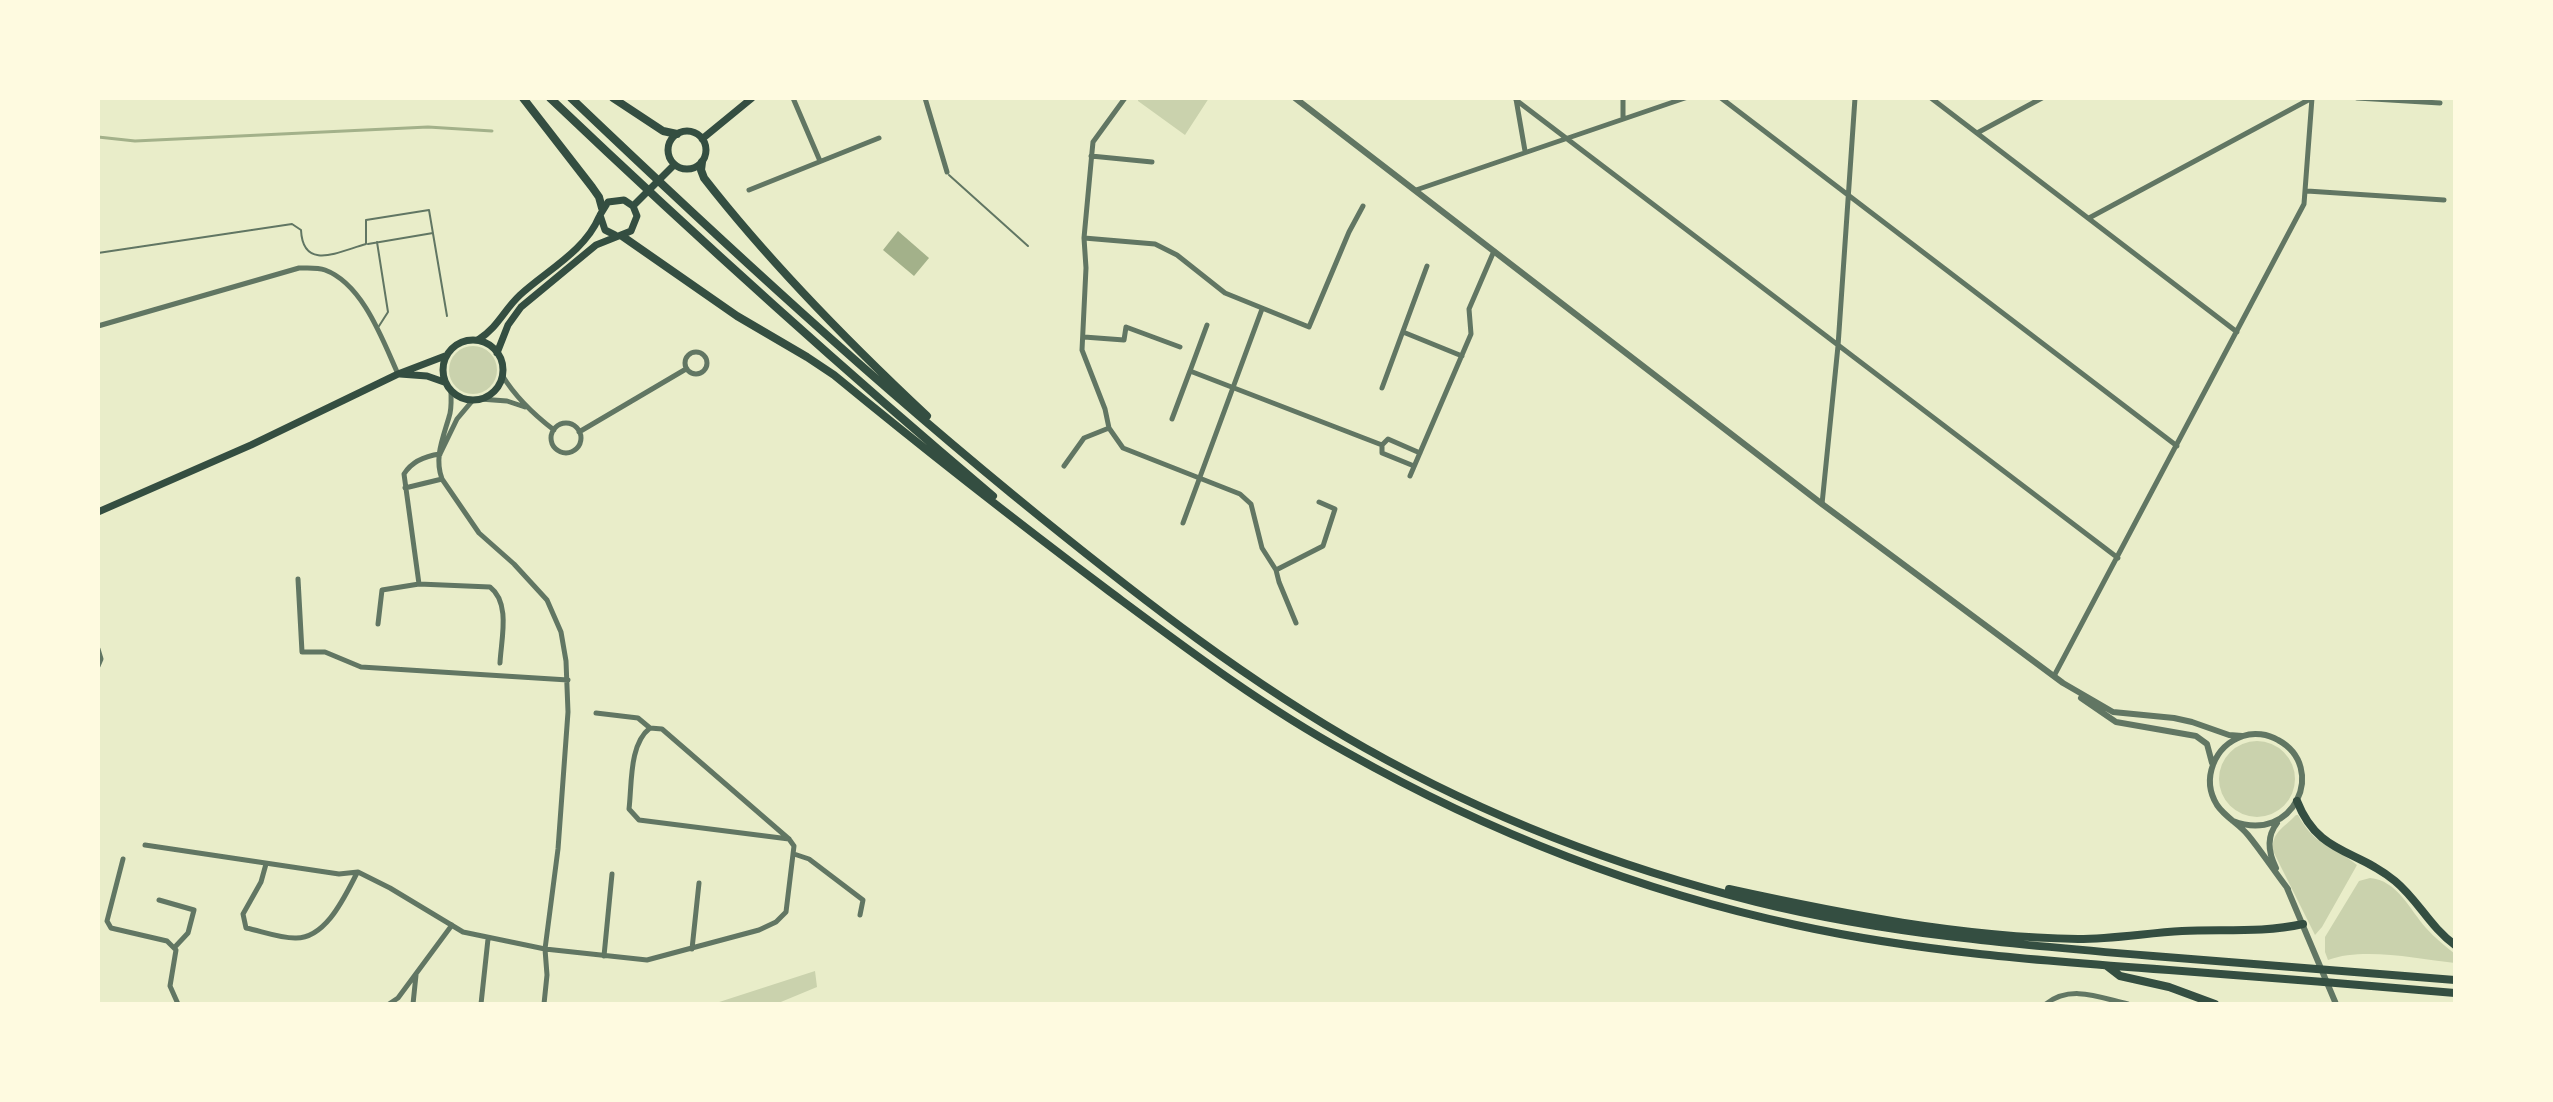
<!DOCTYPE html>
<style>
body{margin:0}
#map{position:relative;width:2553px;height:1102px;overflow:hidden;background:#e9edc9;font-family:Manrope,sans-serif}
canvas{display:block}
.frame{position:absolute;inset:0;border:100px solid #fefae0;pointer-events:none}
</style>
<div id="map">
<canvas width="2553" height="1102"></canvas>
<div class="frame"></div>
</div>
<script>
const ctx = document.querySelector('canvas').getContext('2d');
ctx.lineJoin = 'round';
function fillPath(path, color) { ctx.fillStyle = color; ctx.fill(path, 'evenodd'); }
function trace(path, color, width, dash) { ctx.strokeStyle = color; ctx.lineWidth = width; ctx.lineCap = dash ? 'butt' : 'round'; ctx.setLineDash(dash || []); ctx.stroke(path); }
const green = new Path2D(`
 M1138,98H1209L1185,135L1138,101Z
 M449 370a24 24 0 1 1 48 0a24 24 0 1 1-48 0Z
 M2219 779a38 38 0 1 1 76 0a38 38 0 1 1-76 0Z
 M2296,815H2298C2316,848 2333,845 2357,865L2322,927L2315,935L2273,851C2271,832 2284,828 2296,815Z
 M2370,878C2397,880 2410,910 2426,928C2435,938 2445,946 2455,954V963C2417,959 2364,947 2328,960L2325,952V937L2359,881Z
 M815,971L817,987L776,1004H713Z`);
const water = new Path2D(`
 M898,231L929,258L914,276L883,250Z`);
const stream = new Path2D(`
 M98,137L135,141L428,127L492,131`);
const service = new Path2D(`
 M949,175L1028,246
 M377,242L388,312L379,326
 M368,244L433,233
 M98,253L292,224L301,230C303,272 340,251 366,244V220L429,210L447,316`);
const minor = new Path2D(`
 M793,98L820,161
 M925,98L947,172
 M1125,98L1093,142L1092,152L1084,238L1086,268L1082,350L1105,409L1109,428L1123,448L1240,494L1251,504L1262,548L1276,570L1279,582L1296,623
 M1721,98L2177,446
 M1931,98L2237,332
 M2357,98L2440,103
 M1516,99L1525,151
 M1516,100L2118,558
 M1623,119V98
 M1977,133L2042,98
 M1091,156L1152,162
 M749,190L879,138
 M1416,190L1685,98
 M2307,191L2444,200
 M2089,218L2312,98
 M1084,238L1155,244L1177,255L1225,293L1309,327L1349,232L1363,206
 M1207,325L1190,371L1382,445V453L1414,466
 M98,326L299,268C307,268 317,267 325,270C363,284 383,341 398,374
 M1403,332L1462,356
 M1084,337L1124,340L1126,327L1180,347
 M685 363a11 11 0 1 1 22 0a11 11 0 1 1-22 0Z
 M502,375C516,398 533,414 554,430
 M1382,388L1427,266
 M451,391C451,400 452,409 449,417C443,438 434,458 442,479L479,533L514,564L547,600L561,632L566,661L568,712L558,849L545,949L547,975L544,1004
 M480,399L507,401L525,407
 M1172,419L1190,371
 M551 438a15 15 0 1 1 30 0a15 15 0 1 1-30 0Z
 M579,432L686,369
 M1382,445L1388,439L1420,453
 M440,454C425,456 412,461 404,474L419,584L490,587C511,603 501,640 500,663
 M440,454L457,419L473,400
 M1064,466L1084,438L1109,428
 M1410,476L1471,334L1469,309L1494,251
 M405,488L442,479
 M1822,504L1838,346L1855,98
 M1183,523L1262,309
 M1276,570L1323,546L1335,509L1319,502
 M298,579L302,652H325L361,667L568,680
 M378,624L382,590L419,584
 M98,649L101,659L98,666
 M2054,676L2304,204L2312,98
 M596,713L638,718L650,728
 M145,845L339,874L358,872L390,888L463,932L545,949L647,960L759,930L776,922L786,912L794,846L789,839L662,729L650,728C629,744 632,784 629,809L639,820L789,839
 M794,854L809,859L863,900L860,915
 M123,859L107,921L111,928L167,941L174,948L188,933L194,910L159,900
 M266,864L261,882L243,914L246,928C261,931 279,938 295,938C326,939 345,896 357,873
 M174,948L176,950L170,986L178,1004
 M692,949L699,883
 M604,956L612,874
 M389,1004L398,998L452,925
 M413,1004L416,975
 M481,1004L488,939
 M2046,1004C2071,984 2101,998 2128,1004`);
const tertiary = new Path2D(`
 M1295,98L1822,504L2063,683L2113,712L2174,718L2192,722L2229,735L2242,736
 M2081,698L2116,722L2196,736L2207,744L2212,763
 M2233,821C2294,845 2328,767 2278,740C2268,734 2254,732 2243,736C2214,746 2201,779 2217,805C2225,817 2239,824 2248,835C2262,852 2274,871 2288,889
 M2276,868C2268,852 2266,837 2277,823
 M2287,888L2336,1004`);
const secondary = new Path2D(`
 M668 150a19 19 0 1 1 38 0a19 19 0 1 1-38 0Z
 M702,139L752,98
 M633,206L674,165
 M443 370a30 30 0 1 1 60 0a30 30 0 1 1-60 0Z
 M478,340C499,326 503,311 520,295C546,271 585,251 599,217
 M497,353L508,325L521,307L596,245L631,231L637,216L633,206L624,200L608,202L600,215L605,230L615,235
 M400,374L427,376L444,382
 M98,512L251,445L398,374L445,356`);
const trunk = new Path2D(`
 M523,98L592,187L599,197L602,208
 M550,98C694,235 841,368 993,496
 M571,98C722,242 876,384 1039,516C1143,600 1248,682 1365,748C1487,817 1620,868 1757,902C1887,934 2019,945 2153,956C2254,964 2354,972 2455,980
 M613,98L663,131L677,134
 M702,162L701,170L704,178C771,264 848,342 927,416
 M622,236L737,316L807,357L834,375C924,449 1016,521 1109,591C1187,649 1261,705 1346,752C1486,831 1638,891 1796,925C1919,952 2044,961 2169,970C2264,977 2360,985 2455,993
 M2297,801C2318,855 2357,849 2395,881C2418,900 2430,927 2455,945
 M1729,889C1843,914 1961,937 2078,939C2113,939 2147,933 2182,931C2222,929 2263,933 2303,924
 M2107,966L2120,976L2169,987L2215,1004`);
fillPath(green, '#cad2ad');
fillPath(water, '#a3b18a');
trace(stream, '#a3b18a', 3);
trace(service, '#617663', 2);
trace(minor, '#617663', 5);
trace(tertiary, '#617663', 6);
trace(secondary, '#344e41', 7);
trace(trunk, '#344e41', 8);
</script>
